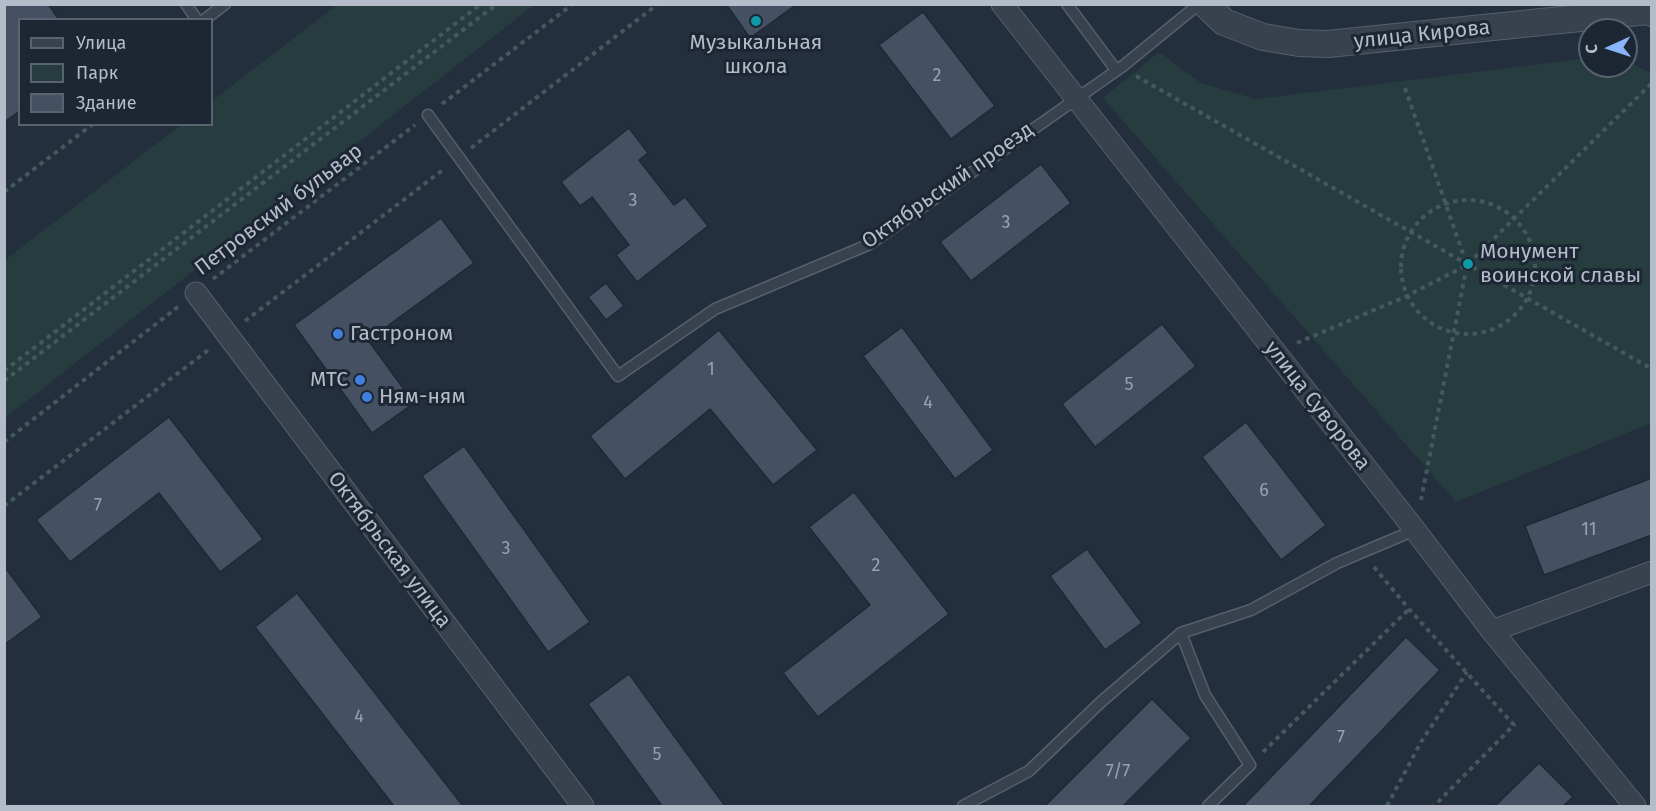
<!DOCTYPE html>
<meta charset="utf-8">
<style>
body{margin:0}
#map{position:relative;width:1656px;height:811px;overflow:hidden;background:#242f3e;font-family:"Fira Sans",sans-serif}
canvas{display:block}
.frame{position:absolute;inset:0;border:6px solid #b4bcc9;pointer-events:none}
.legend{position:absolute;left:18px;top:18px;width:195px;height:108px;box-sizing:border-box;background:#1d2633;border:2px solid #59626f;margin:0;padding:8px 10px;list-style:none;font-size:18px;color:#b4bcc9}
.legend li{display:flex;align-items:center;gap:12px;height:30px}
.legend b{width:30px;border:2px solid #59626f}
.north{position:absolute;left:1578px;top:18px;width:60px;height:60px;box-sizing:border-box;background:#1d2633;border:2px solid #59626f;border-radius:50%;rotate:267deg;font-size:16px;font-weight:700;line-height:24px;text-align:center;color:#b4bcc9}
.north::after{content:'';display:block;margin:auto;width:21px;height:27px;background:#8ab4f8;clip-path:polygon(50% 0,100% 100%,50% 72%,0 100%)}
</style>
<div id="map">
<canvas width="1656" height="811"></canvas>
<div class="frame"></div>
<ul class="legend">
<li><b style="height:8px;background:#38414e"></b>Улица</li>
<li><b style="height:16px;background:#263c3f"></b>Парк</li>
<li><b style="height:16px;background:#455162"></b>Здание</li>
</ul>
<div class="north">С</div>
</div>
<script>
const ctx = document.querySelector('canvas').getContext('2d');
ctx.lineJoin = 'round';
function fillPath(path, color) { ctx.fillStyle = color; ctx.fill(path, 'evenodd'); }
function trace(path, color, width, dash) { ctx.strokeStyle = color; ctx.lineWidth = width; ctx.lineCap = dash ? 'butt' : 'round'; ctx.setLineDash(dash || []); ctx.stroke(path); }
function write(font, color, halo, rows, align = 'center') {
  ctx.font = font + ' "Fira Sans",sans-serif'; ctx.lineWidth = 6; ctx.setLineDash([]); ctx.textBaseline = 'middle'; ctx.strokeStyle = halo; ctx.fillStyle = color; for (const [text, x, y, turn = 0] of rows) {
    ctx.save(); ctx.translate(x, y); ctx.rotate((+turn || 0) * Math.PI / 180); ctx.textAlign = isNaN(turn) ? turn : align; if (halo) ctx.strokeText(text, 0, 0); ctx.fillText(text, 0, 0); ctx.restore();
  }
}
const green = new Path2D(`
 M338,4L534,5L5,418V260L181,125L212,124V101Z
 M1159,52L1201,83L1256,99L1590,58V66H1626V60L1651,73V423L1456,502L1103,98Z`);
const building = new Path2D(`
 M4,4H48L59,20H20V111L4,122Z
 M726,4H797L750,38Z
 M923,12L995,106L951,139L879,45Z
 M629,128L648,153L639,160L674,205L685,197L708,226L637,282L616,255L629,245L592,197L580,206L561,182Z
 M1041,164L1071,203L971,281L940,242Z
 M441,218L474,263L368,340L414,403L372,433L294,325Z
 M606,283L624,306L606,320L588,297Z
 M1162,324L1196,366L1095,447L1062,404Z
 M902,327L993,450L955,479L863,356Z
 M719,330L817,450L773,485L710,409L625,479L590,436Z
 M169,417L263,539L220,572L159,493L70,562L36,520Z
 M1246,422L1326,525L1281,560L1202,457Z
 M464,446L590,622L548,652L422,476Z
 M1652,478V535L1544,575L1525,526Z
 M854,492L949,614L818,717L783,673L870,605L809,527Z
 M1087,549L1142,623L1105,650L1050,576Z
 M4,566L42,617L4,645Z
 M297,593L463,806H394L255,627Z
 M1406,637L1440,670L1309,806H1243Z
 M629,674L725,806H662L588,704Z
 M1152,699L1191,738L1123,806H1045Z
 M1539,763L1573,797L1563,806H1495Z`);
const path = new Path2D(`
 M1136,76L1652,369
 M1405,88L1467,265L1421,500
 M442,104L573,4
 M471,148L658,4
 M4,192L93,124
 M1401 267a67 67 0 1 1 134 0a67 67 0 1 1-134 0Z
 M213,279L415,125
 M245,321L444,169
 M1297,343L1407,296L1467,265L1652,83
 M4,371L481,4
 M4,381L497,4
 M4,442L179,306
 M4,506L211,348
 M1374,567L1409,609L1514,725L1434,806
 M1263,752L1409,609
 M1387,806L1421,742L1467,672`);
const service = new Path2D(`
 M186,4L197,20
 M1067,4L1116,70
 M204,20L225,4
 M428,115L618,376L715,309L870,244L1123,66L1199,4
 M1181,633L1205,695L1250,765L1208,806
 M963,806L1029,771L1102,701L1181,633L1251,610L1337,563L1415,530`);
const minor = new Path2D(`
 M1002,4L1415,530L1492,631L1635,806
 M196,293L583,806
 M1492,631L1652,572`);
const tertiary = new Path2D(`
 M1205,4L1224,22L1263,37L1299,43L1328,44L1648,11L1652,13`);
const markers = [
 [756,21,6,"#0f9aa8"],
 [1468,264,6,"#0f9aa8"],
 [338,334,6,"#3f7fe0"],
 [360,380,6,"#3f7fe0"],
 [367,397,6,"#3f7fe0"]
];
const numberNames = [
 ["2",937,76],
 ["3",633,201],
 ["3",1006,223],
 ["1",711,370],
 ["5",1129,385],
 ["4",928,403],
 ["6",1264,491],
 ["7",98,506],
 ["11",1589,530],
 ["3",506,549],
 ["2",876,566],
 ["4",359,717],
 ["7",1341,738],
 ["5",657,755],
 ["7/7",1118,772]
];
const streetNames = [
 ["улица Кирова",1422,35,-6],
 ["Октябрьский проезд",948,186,-35],
 ["Петровский бульвар",279,210,-37],
 ["улица Суворова",1317,406,52],
 ["Октябрьская улица",389,550,53]
];
const poiNames = [
 ["Музыкальная",756,43,"center"],
 ["школа",756,67,"center"],
 ["Монумент",1480,252],
 ["воинской славы",1480,276],
 ["Гастроном",350,334],
 ["МТС",348,380,"right"],
 ["Ням-ням",379,397]
];
fillPath(green, '#263c3f');
fillPath(building, '#455162');
trace(building, '#1f2835', 1.5);
trace(service, '#565f6c', 13);
trace(minor, '#565f6c', 23);
trace(tertiary, '#565f6c', 28);
trace(path, '#44595c', 4, [4.5, 4.5]);
trace(service, '#38414e', 10);
trace(minor, '#38414e', 21);
trace(tertiary, '#38414e', 26);
for (const [x, y, r, color] of markers) { const dot = new Path2D(); dot.arc(x, y, r, 0, 2 * Math.PI); ctx.fillStyle = color; ctx.fill(dot); trace(dot, '#1d2633', 2); }
write('18px', '#98a1af', null, numberNames);
write('21px', '#b4bcc9', '#1d2633', streetNames);
write('21px', '#b4bcc9', '#1d2633', poiNames, 'left');
</script>
